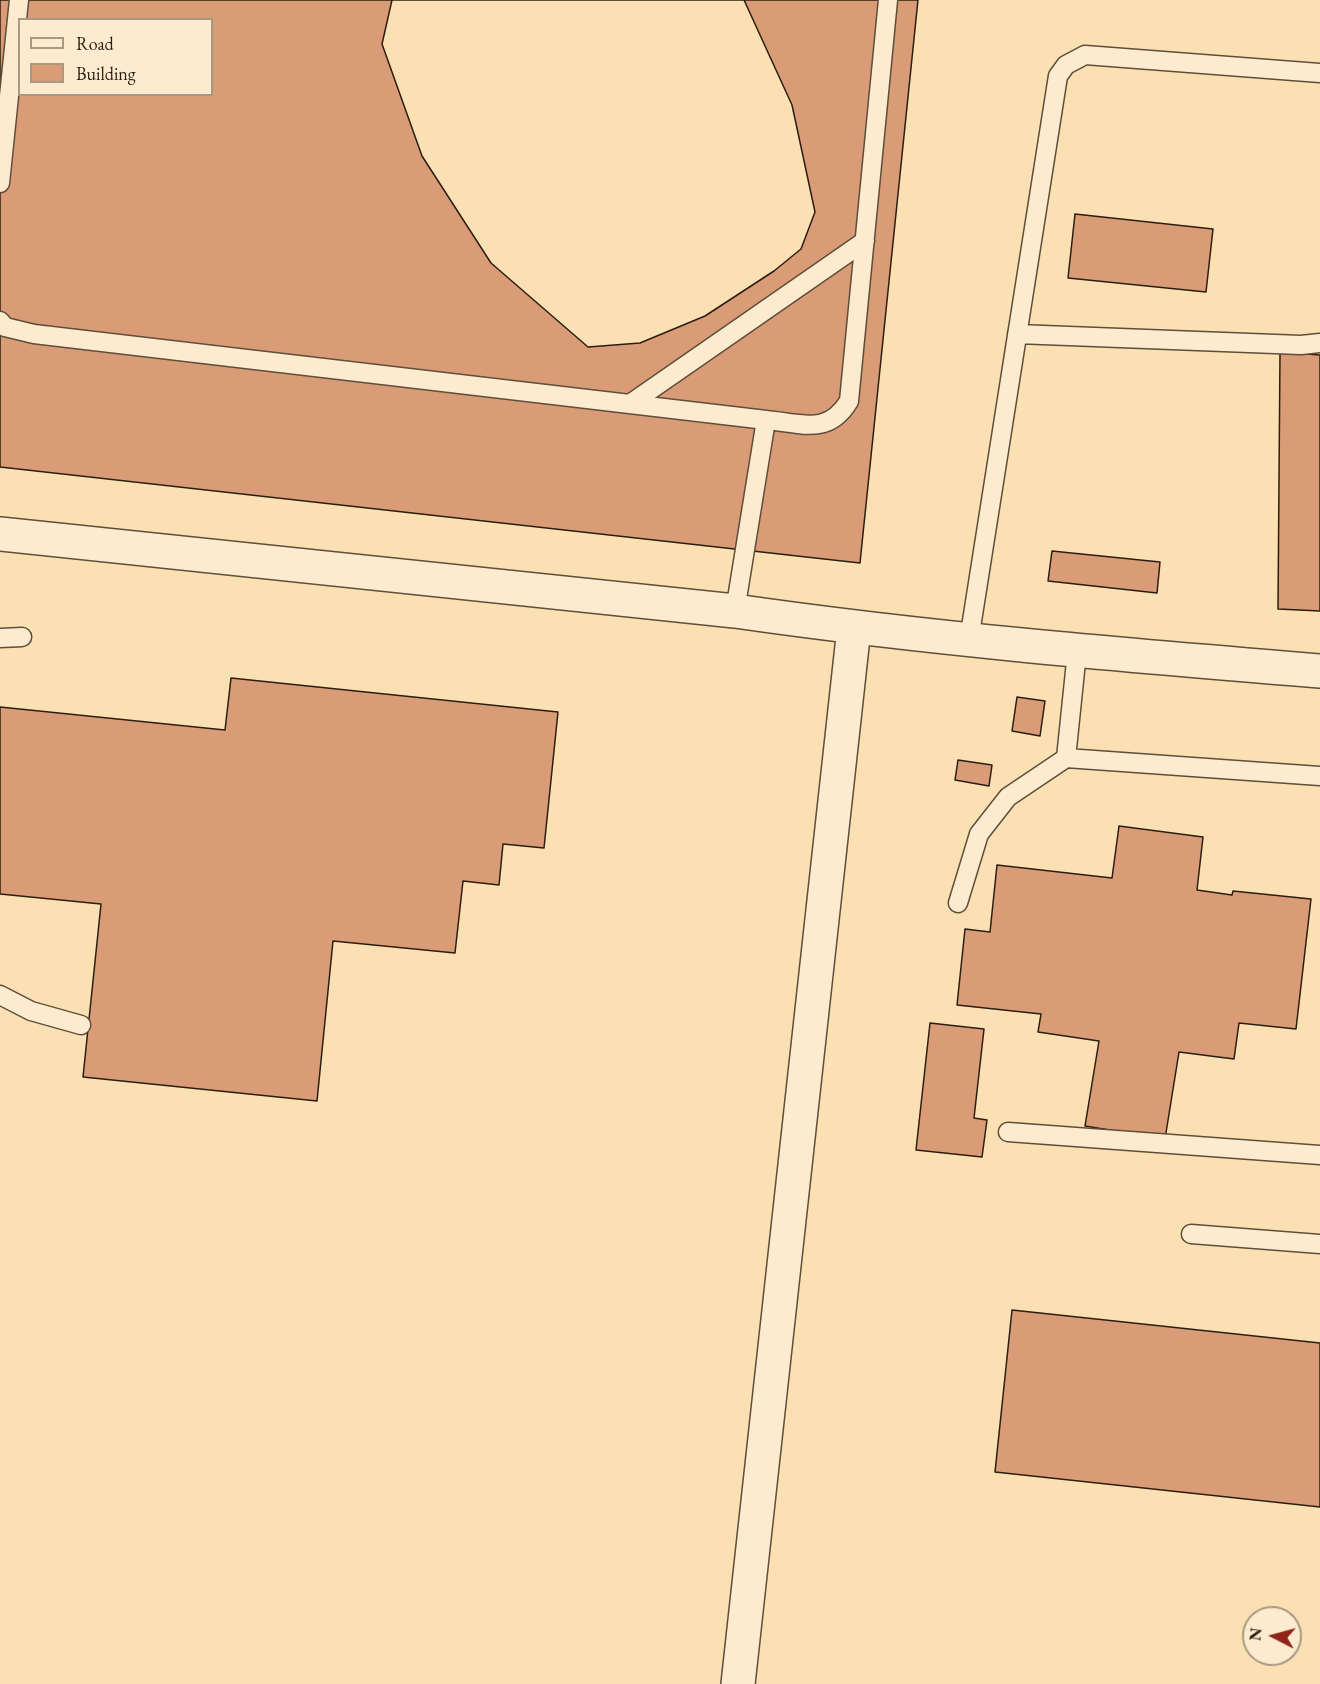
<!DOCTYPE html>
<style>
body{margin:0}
#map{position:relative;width:1320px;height:1684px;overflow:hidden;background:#fbe0b3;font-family:"EB Garamond",serif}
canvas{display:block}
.legend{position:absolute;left:18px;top:18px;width:195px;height:78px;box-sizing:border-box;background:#fcebce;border:2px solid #a89983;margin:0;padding:8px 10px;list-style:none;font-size:18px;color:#2a1e12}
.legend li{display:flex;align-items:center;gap:12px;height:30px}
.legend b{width:30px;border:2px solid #a89983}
.north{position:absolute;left:1242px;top:1606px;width:60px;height:60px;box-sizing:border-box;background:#fcebce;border:2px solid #a89983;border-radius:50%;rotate:276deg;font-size:16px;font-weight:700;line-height:24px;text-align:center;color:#2a1e12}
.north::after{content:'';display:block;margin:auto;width:21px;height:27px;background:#8f2418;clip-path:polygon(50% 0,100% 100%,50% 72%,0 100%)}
</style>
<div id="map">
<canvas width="1320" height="1684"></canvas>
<ul class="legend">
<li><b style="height:8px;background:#fcebce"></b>Road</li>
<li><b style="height:16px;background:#da9c77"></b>Building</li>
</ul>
<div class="north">N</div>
</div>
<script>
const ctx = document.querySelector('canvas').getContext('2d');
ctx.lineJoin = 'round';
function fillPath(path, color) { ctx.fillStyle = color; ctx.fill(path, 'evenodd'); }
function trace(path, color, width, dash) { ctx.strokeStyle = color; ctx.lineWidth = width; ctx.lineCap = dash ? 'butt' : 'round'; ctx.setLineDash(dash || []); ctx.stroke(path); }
const building = new Path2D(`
 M0,0H918L860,563L0,467ZM20,20H212V94H20Z
 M392,0H744L792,105L815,212L801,249L774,271L705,316L640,343L588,347L491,263L422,156L382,44Z
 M1075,214L1213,229L1206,292L1068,278Z
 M1280,352L1320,355V611L1278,609Z
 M1052,551L1160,562L1157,593L1048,581Z
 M231,678L558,712L544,848L503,844L499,885L463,881L455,953L333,941L317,1101L83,1077L101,904L0,894V707L225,730Z
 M1017,697L1045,701L1040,736L1012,731Z
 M958,760L992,765L989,786L955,780Z
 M1119,826L1203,837L1197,890L1232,895L1233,891L1311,899L1296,1029L1239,1023L1234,1059L1179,1052L1165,1139L1085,1126L1099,1041L1038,1032L1041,1014L957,1005L965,929L990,932L997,865L1112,878Z
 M930,1023L984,1029L974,1118L987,1120L982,1157L916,1150Z
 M1012,1310L1320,1343V1507L995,1472Z`);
const lane = new Path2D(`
 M0,183L19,0
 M0,321L5,327L34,334L766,420C801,423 828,436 849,401L888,0
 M1017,334L1301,345L1320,343
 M630,404L865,241
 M735,611L766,420
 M0,638L22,637
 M969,640L1058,76L1066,65L1085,55L1320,73
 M1077,652L1066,758L1320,776
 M958,903L979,834L1008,797L1066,758
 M0,995L31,1011L81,1025
 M1008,1132L1320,1155
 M1191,1234L1320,1244`);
const street = new Path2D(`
 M0,534L735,611C929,639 1124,655 1320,671
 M738,1684L854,628`);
fillPath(building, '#da9c77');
trace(building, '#2a1e12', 1.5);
trace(lane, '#5e4e3a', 21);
trace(street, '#5e4e3a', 36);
trace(lane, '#fcebce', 18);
trace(street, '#fcebce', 33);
</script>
